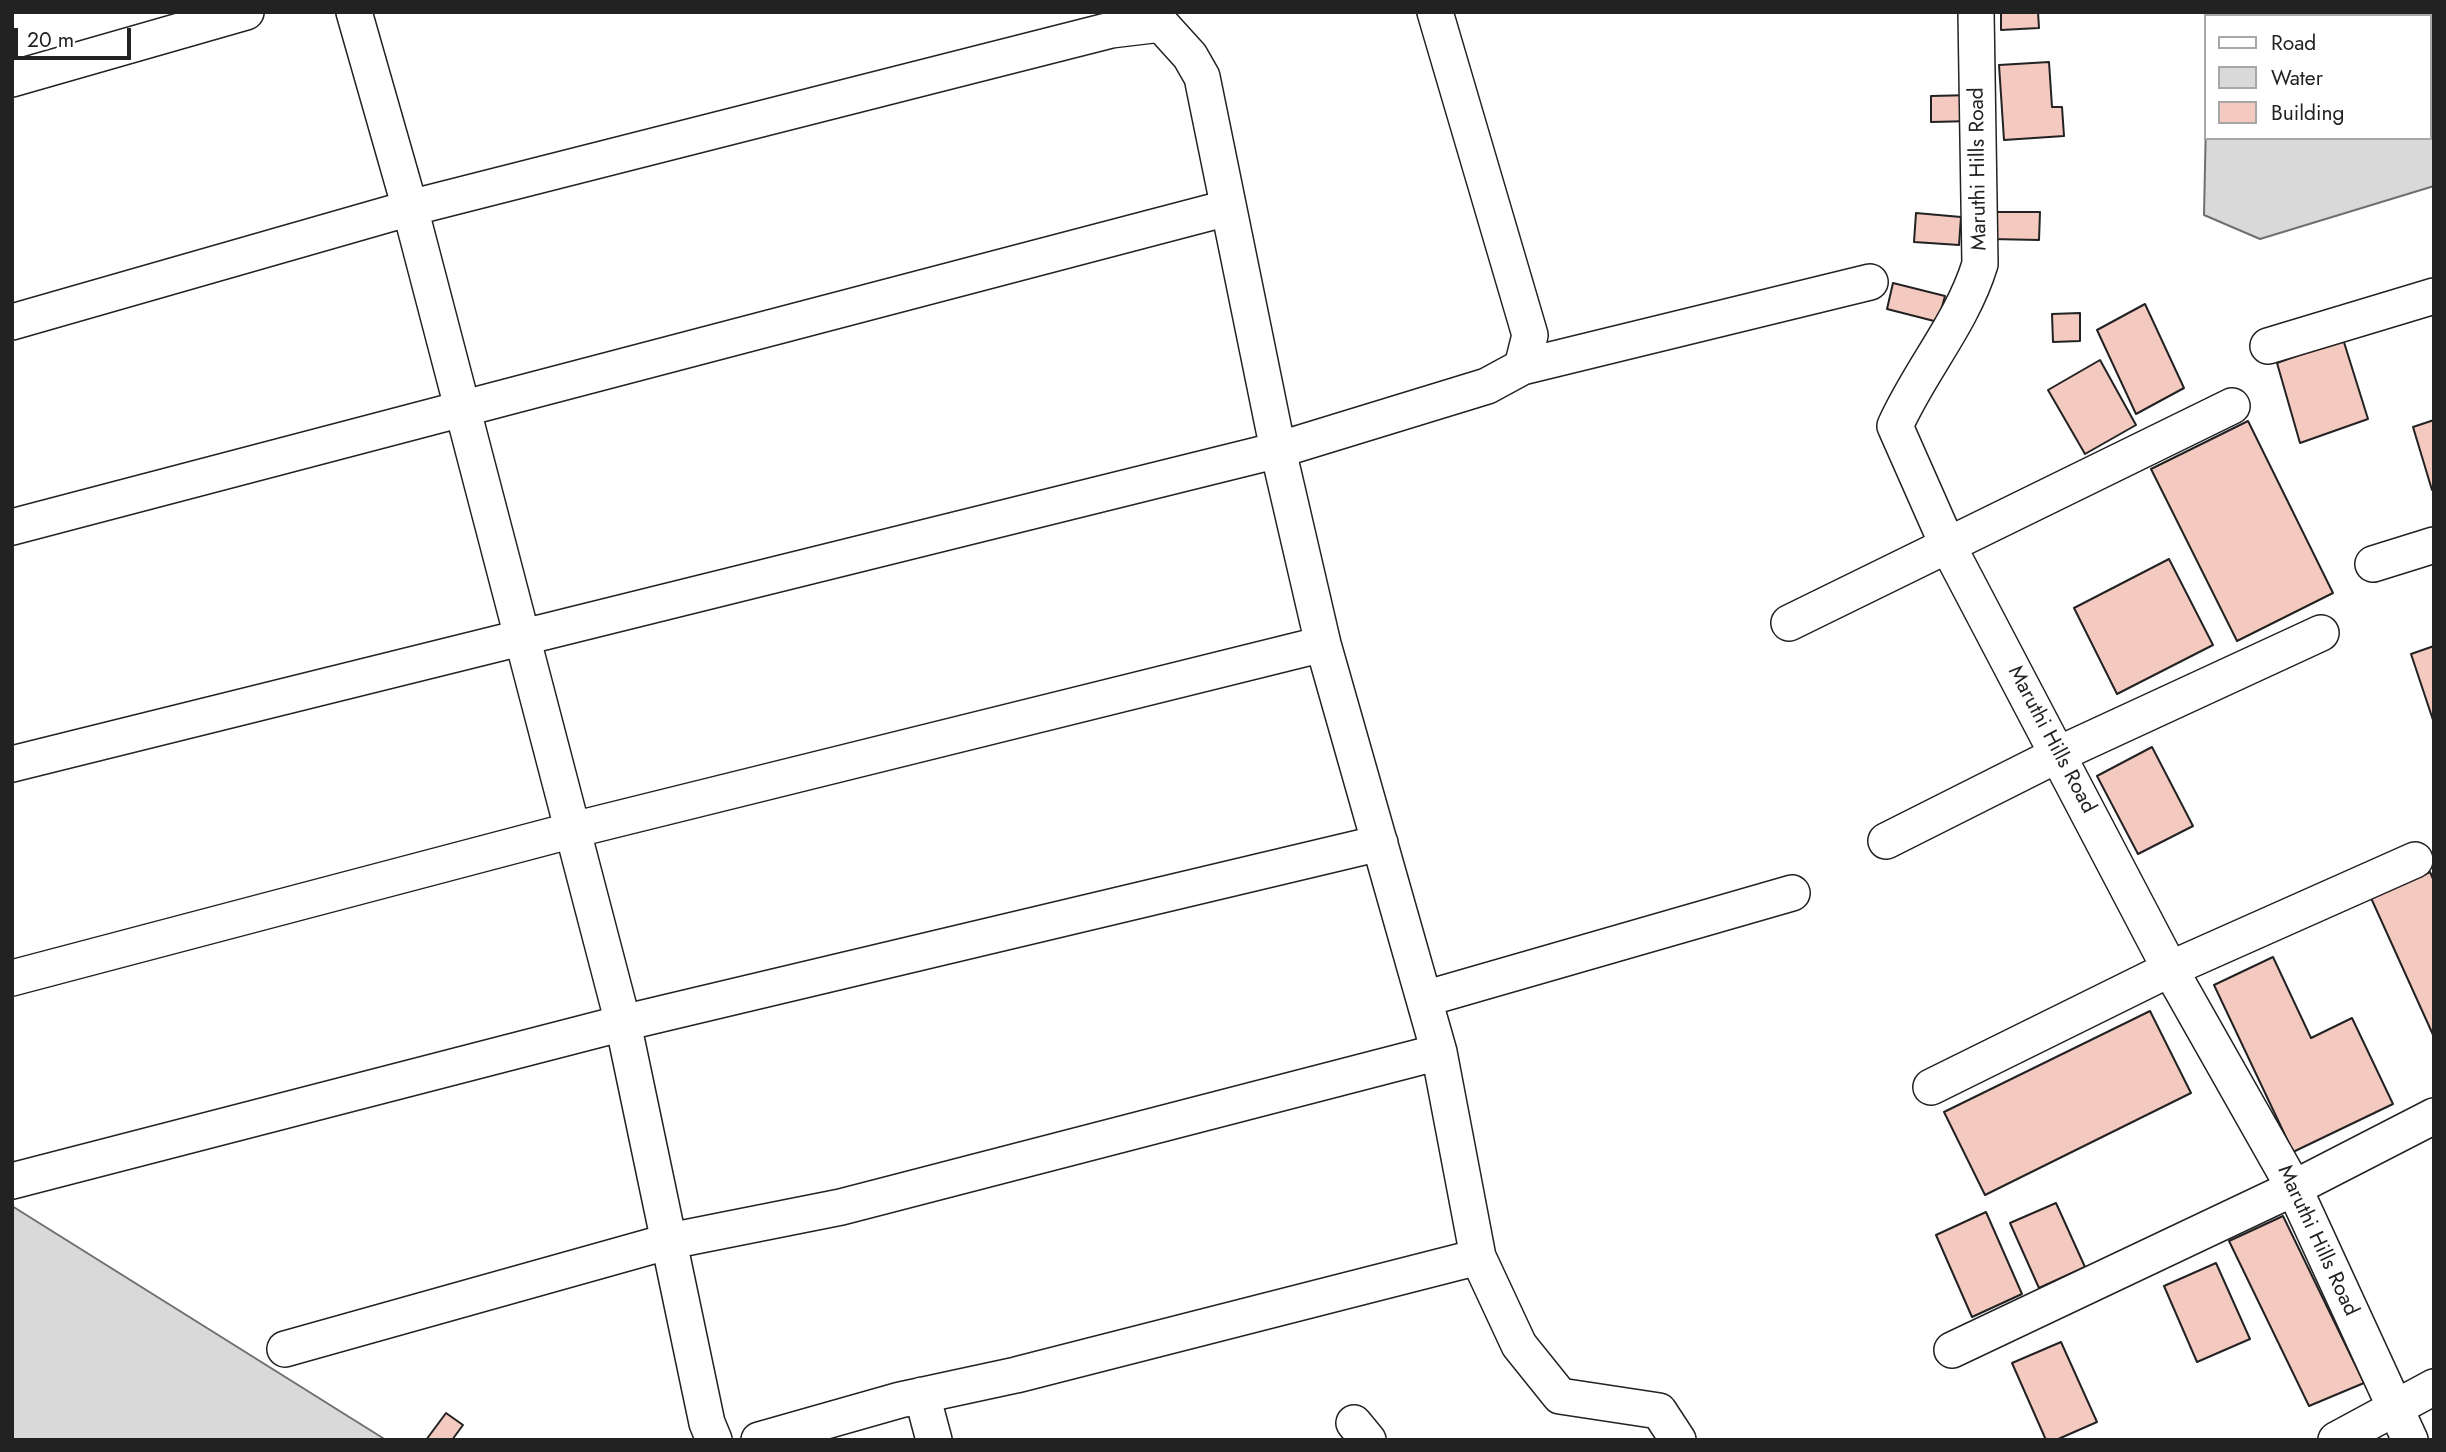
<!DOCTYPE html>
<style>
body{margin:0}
#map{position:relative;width:2446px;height:1452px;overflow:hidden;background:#fff;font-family:Jost,sans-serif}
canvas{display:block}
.frame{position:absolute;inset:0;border:14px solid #222;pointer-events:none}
.legend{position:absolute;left:2204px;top:14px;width:228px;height:126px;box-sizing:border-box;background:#fff;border:2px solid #a7a7a7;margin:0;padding:9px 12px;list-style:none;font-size:21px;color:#222}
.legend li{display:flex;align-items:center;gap:14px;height:35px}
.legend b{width:35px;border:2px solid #a7a7a7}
.scale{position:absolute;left:14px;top:28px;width:117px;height:32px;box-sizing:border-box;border:4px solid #222;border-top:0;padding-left:9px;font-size:21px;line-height:24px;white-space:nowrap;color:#222;-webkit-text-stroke:5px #fff;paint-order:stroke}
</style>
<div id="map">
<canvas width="2446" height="1452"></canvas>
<div class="frame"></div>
<ul class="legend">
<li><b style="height:9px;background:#fff"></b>Road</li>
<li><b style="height:19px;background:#d9d9d9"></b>Water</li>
<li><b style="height:19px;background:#f3c9c0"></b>Building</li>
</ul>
<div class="scale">20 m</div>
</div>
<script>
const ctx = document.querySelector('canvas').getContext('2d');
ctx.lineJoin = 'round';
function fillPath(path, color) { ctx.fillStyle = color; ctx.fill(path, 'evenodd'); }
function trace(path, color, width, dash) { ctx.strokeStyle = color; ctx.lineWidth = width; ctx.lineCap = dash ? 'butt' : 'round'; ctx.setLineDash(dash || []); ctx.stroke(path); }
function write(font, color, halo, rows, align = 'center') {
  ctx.font = font + ' Jost,sans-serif'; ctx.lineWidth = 5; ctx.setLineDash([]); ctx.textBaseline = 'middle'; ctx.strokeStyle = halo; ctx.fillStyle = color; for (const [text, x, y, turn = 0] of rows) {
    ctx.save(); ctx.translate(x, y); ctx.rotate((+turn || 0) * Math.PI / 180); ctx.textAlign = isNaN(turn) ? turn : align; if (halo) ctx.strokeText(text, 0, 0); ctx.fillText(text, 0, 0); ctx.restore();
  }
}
const water = new Path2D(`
 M2262,12H2434V186L2260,239L2204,215L2206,119V138H2430V16H2260Z
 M12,1206L386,1440H12Z`);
const building = new Path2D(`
 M2001,12H2038L2039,28L2001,30Z
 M2049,62L2052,107H2062L2064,136L2004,140L1999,65Z
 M1973,95V121L1931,122V96Z
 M1992,212H2040L2039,240L1991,239Z
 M1916,213L1961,217L1959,245L1914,242Z
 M1893,283L1945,296L1938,322L1887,309Z
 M2145,304L2184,388L2136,414L2097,330Z
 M2080,313V341L2053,342L2052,314Z
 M2343,339L2368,419L2300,443L2277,363Z
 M2100,360L2136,425L2085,454L2048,390Z
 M2434,420V490H2432L2413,427Z
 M2248,421L2333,593L2237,641L2151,469Z
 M2169,559L2213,645L2117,694L2074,608Z
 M2434,646V723L2411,654Z
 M2152,747L2193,826L2138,854L2097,776Z
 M2430,872L2434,881V1037L2371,898Z
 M2273,957L2311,1038L2352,1018L2393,1104L2293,1152L2214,985Z
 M2150,1011L2191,1093L1985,1195L1944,1112Z
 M2056,1203L2085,1267L2039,1288L2010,1223Z
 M1986,1212L2022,1294L1972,1317L1936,1235Z
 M2283,1216L2364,1383L2309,1406L2229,1241Z
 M2216,1263L2250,1339L2197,1362L2164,1286Z
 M2061,1342L2097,1422L2056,1440H2046L2012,1363Z
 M446,1413L463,1425L452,1440H426Z`);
const minor = new Path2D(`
 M1435,12L1530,335L1522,367L1487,386L1278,450L1323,644L1439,1052L1478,1257L1519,1345L1560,1396L1659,1411L1678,1440
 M1976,12L1980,264C1962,323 1920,370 1895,426L1948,546L2170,969L2294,1188L2410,1440
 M12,79L246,12
 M12,322L410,208L623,1023L707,1423L714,1440
 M2268,346L2434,296
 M1522,367L1870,282
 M12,527L1227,208
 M2373,564L2434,545
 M1789,623L2232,406
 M12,764L1278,450L1202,77L1190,56L1161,24L1111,30L410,208L354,12
 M1886,841L2059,754L2321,633
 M12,978L573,830L1323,644
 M1424,999L1792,893
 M1931,1087L2170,969L2415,860
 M12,1181L623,1023L1380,843
 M285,1349L670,1241L841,1207L1439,1052
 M1952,1350L2294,1188L2434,1116
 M922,1395L934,1440
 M1354,1423L1368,1440
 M759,1440L900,1400L1016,1375L1478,1257
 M2336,1440L2434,1387`);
const streetNames = [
 ["Maruthi Hills Road",1979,169,-91],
 ["Maruthi Hills Road",2051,740,62],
 ["Maruthi Hills Road",2317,1241,65]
];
fillPath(water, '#d9d9d9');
trace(water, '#6f6f6f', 2);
fillPath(building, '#f3c9c0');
trace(building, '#222', 2);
trace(minor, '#222', 38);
trace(minor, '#fff', 35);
write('21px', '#222', '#fff', streetNames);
</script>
